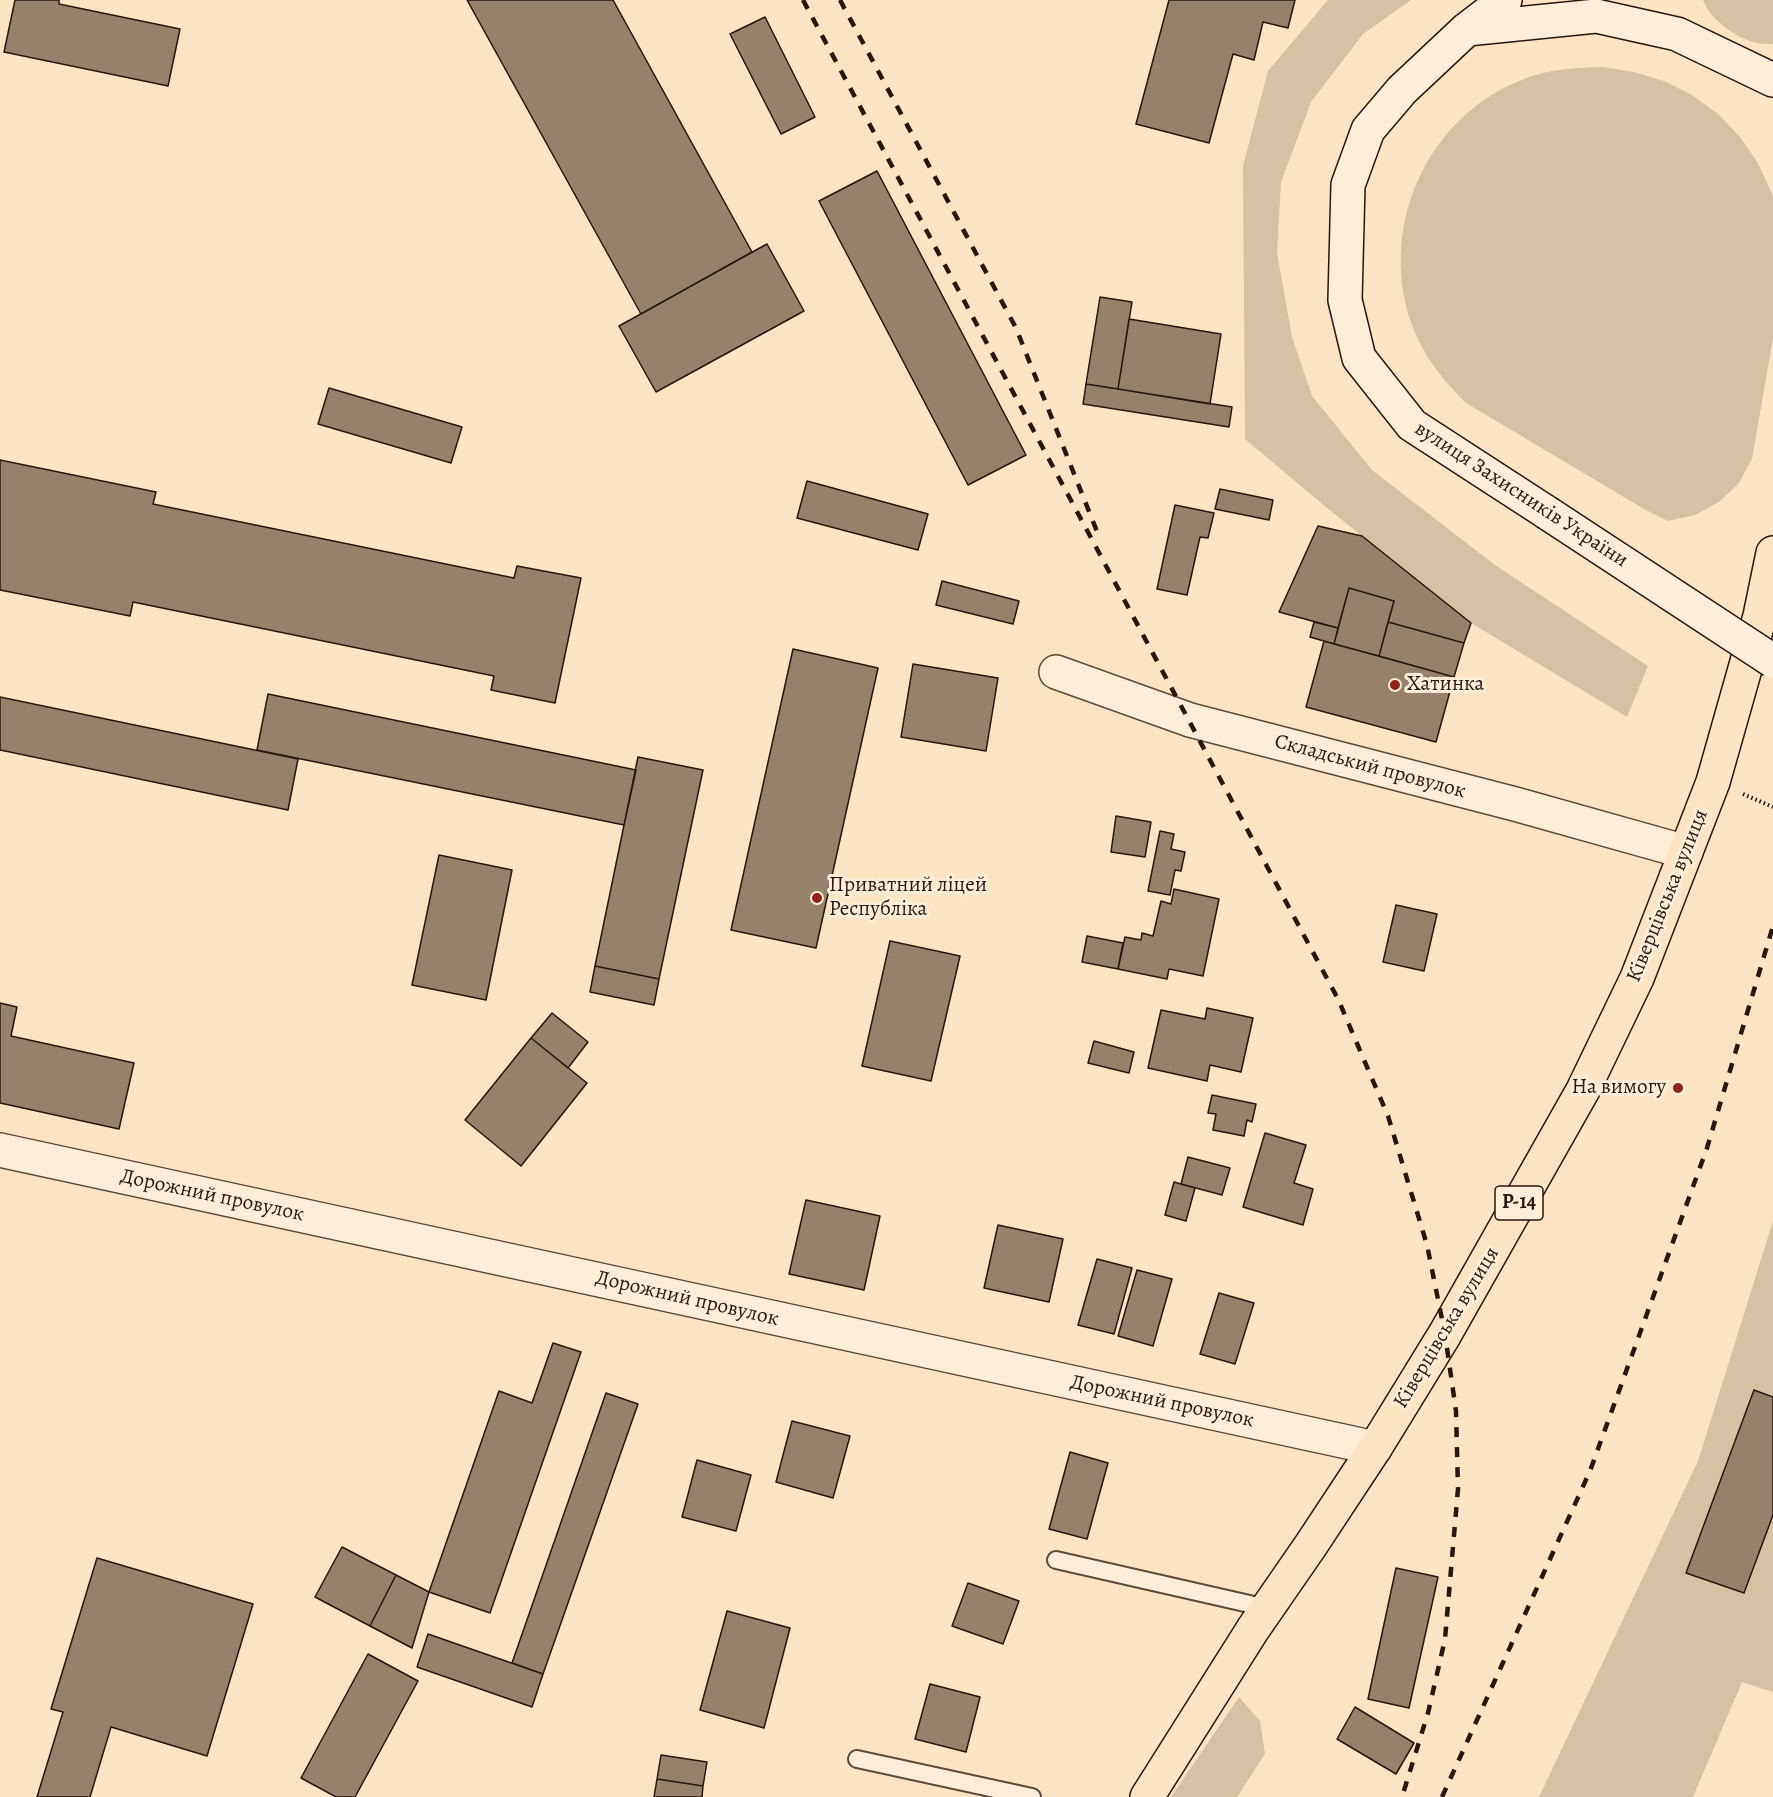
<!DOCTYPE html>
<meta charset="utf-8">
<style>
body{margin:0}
canvas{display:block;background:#fbe4c4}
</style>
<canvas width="1773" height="1797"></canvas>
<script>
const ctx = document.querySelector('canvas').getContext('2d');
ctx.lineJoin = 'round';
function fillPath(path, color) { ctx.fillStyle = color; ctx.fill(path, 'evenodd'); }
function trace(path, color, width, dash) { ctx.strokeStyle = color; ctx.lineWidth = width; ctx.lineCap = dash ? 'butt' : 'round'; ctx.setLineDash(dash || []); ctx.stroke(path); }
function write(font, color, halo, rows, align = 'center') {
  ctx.font = font + ' Alegreya,serif'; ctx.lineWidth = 6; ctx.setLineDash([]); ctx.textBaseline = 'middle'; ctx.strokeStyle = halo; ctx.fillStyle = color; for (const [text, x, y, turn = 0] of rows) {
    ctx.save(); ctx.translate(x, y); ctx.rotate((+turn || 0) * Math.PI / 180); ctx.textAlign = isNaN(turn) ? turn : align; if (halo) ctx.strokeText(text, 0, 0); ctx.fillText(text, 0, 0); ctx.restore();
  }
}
const green = new Path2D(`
 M1328,0H1411L1363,34L1311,102L1281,182L1277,253L1292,337L1312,396L1372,470L1495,565L1648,666L1627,717L1471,623L1327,508L1245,439L1243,166L1268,71Z
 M1703,0H1773V44C1767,44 1760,44 1754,42C1734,37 1710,19 1703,0Z
 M1603,67L1634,72L1664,81L1692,95L1718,114L1740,137L1758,163L1773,196V338L1752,459L1739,483L1719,502L1695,515L1668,521L1644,509L1466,403C1443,380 1423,356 1412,325C1375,222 1433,104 1539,74C1560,68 1581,68 1603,67Z
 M1773,1221V1692L1742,1682L1693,1797H1539L1698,1461Z
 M1239,1697L1260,1721L1265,1754L1237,1797H1171Z`);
const building = new Path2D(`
 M15,0H59V4L180,29L168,86L4,52Z
 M467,0H613L752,252L641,314Z
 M1169,0H1295L1288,28L1263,22L1254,60L1233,54L1209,143L1136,124Z
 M765,17L815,117L781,134L730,34Z
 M877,171L1026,455L968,485L819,201Z
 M767,244L804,311L656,392L619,326Z
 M1100,297L1132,302L1118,389L1086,384Z
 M1129,319L1221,334L1210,404L1118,389Z
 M1086,384L1232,407L1229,427L1083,404Z
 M329,388L462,427L451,463L318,424Z
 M0,460L156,492L153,504L514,578L517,566L581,578L555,703L491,690L494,676L133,602L130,616L0,590Z
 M807,481L928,514L918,550L797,518Z
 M1220,489L1273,500L1269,520L1215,509Z
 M1175,505L1214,513L1208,538L1200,537L1187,595L1157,589Z
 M1318,526L1362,536L1471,623L1464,643L1388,622L1394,601L1349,588L1338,628L1279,612Z
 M942,581L1019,601L1013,624L936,605Z
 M1349,588L1394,601L1379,656L1334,644Z
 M1314,622L1338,628L1334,644L1310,637Z
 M1388,622L1464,643L1454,677L1379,656Z
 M1324,641L1454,677L1436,742L1306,707Z
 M793,649L878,668L816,948L731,930Z
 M913,664L998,678L986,751L901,737Z
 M268,694L636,770L624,825L257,750Z
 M0,697L298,759L288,810L0,750Z
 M638,757L703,770L659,979L595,966Z
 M1116,816L1151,822L1145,857L1111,852Z
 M1160,831L1174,834L1171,849L1185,852L1181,871L1175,870L1170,895L1148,891Z
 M439,855L512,870L486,1000L412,985Z
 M1174,889L1219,899L1203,976L1169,969L1167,979L1118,969L1125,937L1141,940L1142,933L1153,936L1161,901L1171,904Z
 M1396,905L1437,914L1424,971L1383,962Z
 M1087,936L1123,943L1118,969L1082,962Z
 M890,941L960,956L931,1081L862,1066Z
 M595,966L659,979L654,1005L590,992Z
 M0,1003L17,1007L11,1036L134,1063L119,1129L0,1103Z
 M1207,1008L1253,1018L1241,1072L1210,1065L1207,1081L1148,1068L1161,1010L1205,1019Z
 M552,1013L588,1042L568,1068L531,1038Z
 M531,1038L587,1083L521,1166L465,1120Z
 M1094,1041L1134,1052L1129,1073L1088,1063Z
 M1212,1095L1256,1104L1252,1122L1247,1120L1244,1136L1213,1130L1216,1114L1208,1113Z
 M1265,1133L1306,1145L1294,1183L1313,1189L1303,1225L1243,1207Z
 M1188,1157L1230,1168L1222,1195L1181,1184Z
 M1174,1182L1195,1188L1186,1221L1165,1215Z
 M806,1200L880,1216L864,1290L789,1274Z
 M998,1225L1063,1239L1049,1302L984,1288Z
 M1097,1259L1132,1268L1114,1334L1078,1325Z
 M1137,1270L1172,1279L1153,1346L1118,1336Z
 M1219,1293L1254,1303L1235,1364L1200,1354Z
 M553,1343L581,1352L490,1613L429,1592L499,1391L532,1403Z
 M1754,1390L1773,1397V1515L1744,1593L1686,1573Z
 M606,1393L638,1404L543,1674L512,1663Z
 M792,1421L850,1436L833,1498L776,1482Z
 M1070,1452L1108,1463L1087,1539L1049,1529Z
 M697,1460L751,1475L736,1531L682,1517Z
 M342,1547L396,1575L370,1626L315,1597Z
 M97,1558L253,1604L207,1756L111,1727L90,1797H37L63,1712L51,1709Z
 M1396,1568L1438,1577L1409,1708L1368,1699Z
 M396,1575L429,1592L412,1648L370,1626Z
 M968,1583L1019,1601L1003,1644L952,1626Z
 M727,1611L790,1628L764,1728L700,1710Z
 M428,1634L543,1674L532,1707L417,1667Z
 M368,1654L418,1681L355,1797H336L301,1778Z
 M930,1684L980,1697L966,1752L915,1739Z
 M1355,1707L1414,1743L1396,1774L1337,1739Z
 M661,1755L707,1762L703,1786L657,1779Z
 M657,1779L703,1786L702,1797H654Z`);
const path = new Path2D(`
 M1743,794L1773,807`);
const service = new Path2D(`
 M1056,1560L1267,1608
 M857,1759L1032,1797`);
const minor = new Path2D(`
 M1056,672L1190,720L1515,804L1686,852
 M0,1150L1375,1448`);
const secondary = new Path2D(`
 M1505,0L1467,29L1402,90L1368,130L1348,185L1345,300L1359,358L1412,425L1546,512
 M1467,29L1596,16L1677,34L1773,80`);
const primary = new Path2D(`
 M1147,1797L1253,1629L1311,1545L1375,1448L1445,1334L1583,1090L1637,978L1713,782L1760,616L1773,553`);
const rail = new Path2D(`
 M803,0L1338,999L1388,1116L1427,1245L1445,1334L1456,1411L1458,1489L1445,1639L1428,1713L1402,1797
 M840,0L1016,328L1100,539
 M1442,1797L1590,1471L1707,1148L1773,926`);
const secondaryBridge = new Path2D(`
 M1546,512L1773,661`);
const markers = [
 [1395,685,6,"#8f2418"],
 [817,898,6,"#8f2418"],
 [1678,1088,6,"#8f2418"]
];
const shields = [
 [1519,1203,48]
];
const shieldNames = [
 ["Р-14",1519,1203]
];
const streetNames = [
 ["вулиця Захисників України",1521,495,33],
 ["Складський провулок",1370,767,15],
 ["Ківерцівська вулиця",1668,896,-68],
 ["Дорожний провулок",212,1196,12],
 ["Дорожний провулок",687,1299,13],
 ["Ківерцівська вулиця",1447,1328,-59],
 ["Дорожний провулок",1162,1402,12]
];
const poiNames = [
 ["Хатинка",1407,685],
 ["Приватний ліцей",829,886],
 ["Республіка",829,910],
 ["На вимогу",1666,1088,"right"]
];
fillPath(green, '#d7c1a5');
fillPath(building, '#96816d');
trace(building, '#29160e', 1.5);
trace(service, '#5e4a3c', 20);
trace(minor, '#5e4a3c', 36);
trace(secondary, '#29160e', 36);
trace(primary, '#29160e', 36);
trace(path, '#29160e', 4, [1.5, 3]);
trace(service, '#fcedd9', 16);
trace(minor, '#fcedd9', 33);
trace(secondary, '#fcedd9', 33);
trace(primary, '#fbe4c4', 33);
trace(rail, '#29160e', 4.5, [10, 10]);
trace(secondaryBridge, '#29160e', 36, []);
trace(secondaryBridge, '#fcedd9', 33);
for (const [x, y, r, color] of markers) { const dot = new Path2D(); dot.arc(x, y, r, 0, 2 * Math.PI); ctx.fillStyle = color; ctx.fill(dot); trace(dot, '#fcedd9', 2); }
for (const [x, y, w] of shields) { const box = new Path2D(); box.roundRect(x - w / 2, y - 17, w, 34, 4.5); ctx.fillStyle = '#fcedd9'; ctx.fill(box); trace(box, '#29160e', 1.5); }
write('bold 20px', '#29160e', null, shieldNames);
write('21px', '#29160e', '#fcedd9', streetNames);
write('21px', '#29160e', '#fcedd9', poiNames, 'left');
</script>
